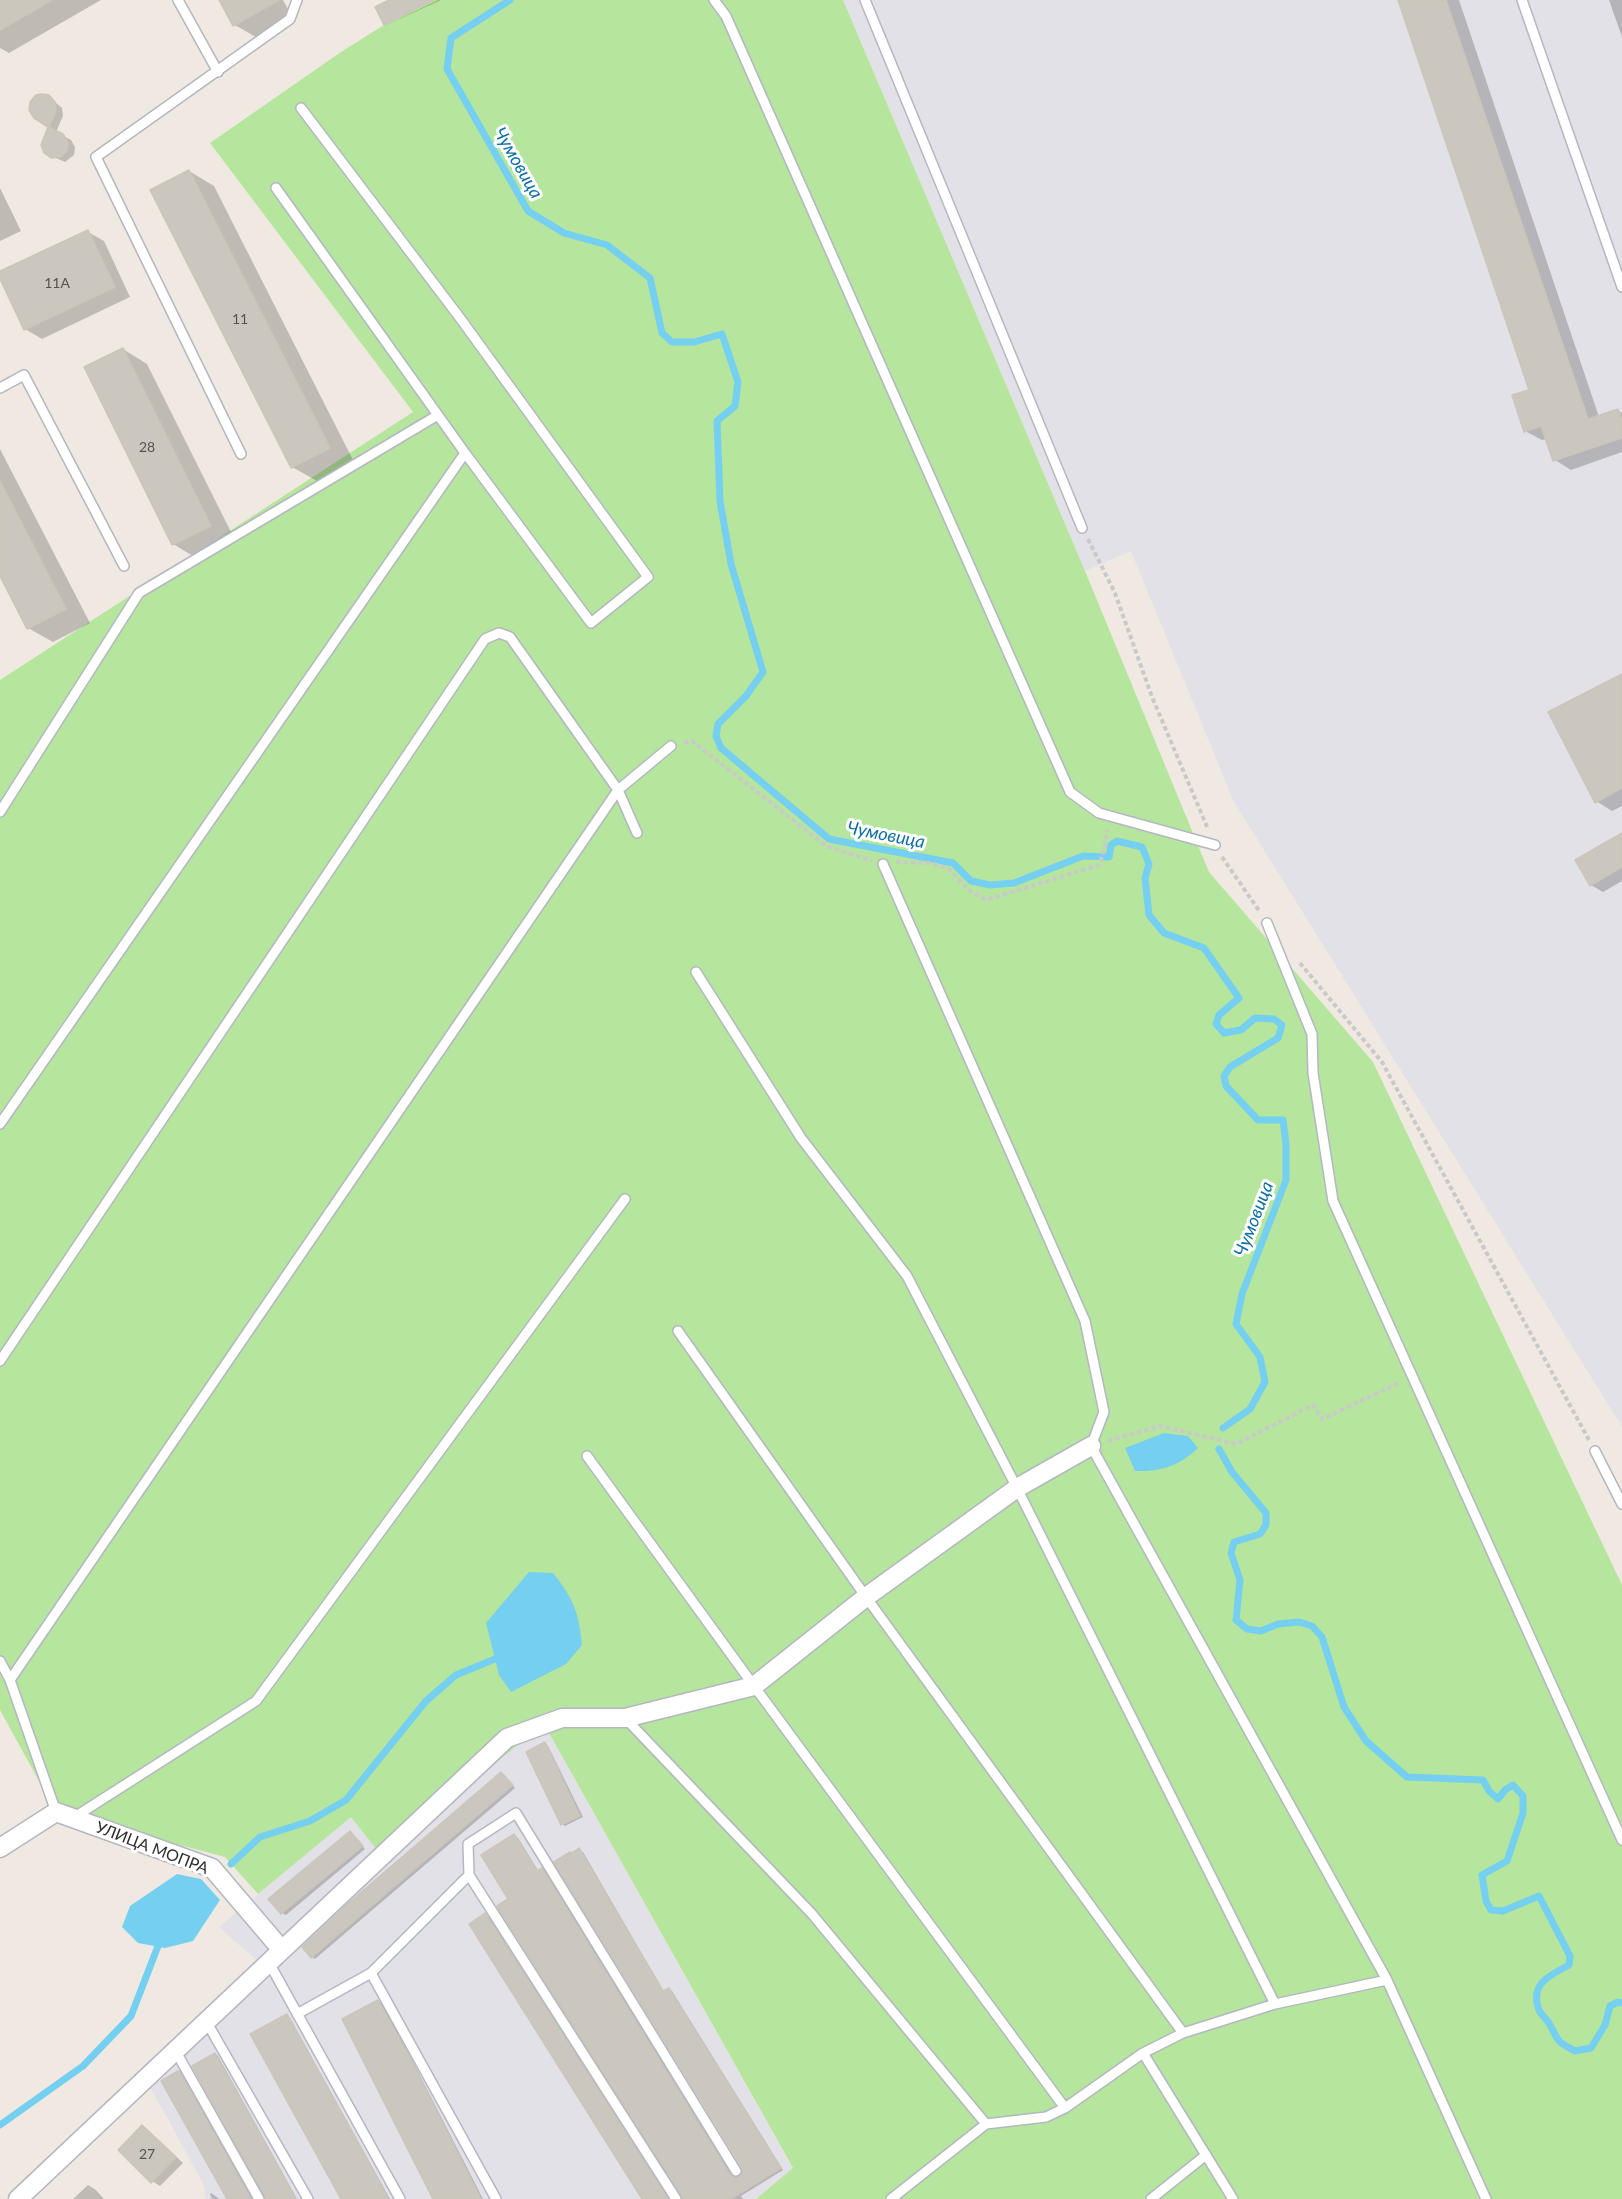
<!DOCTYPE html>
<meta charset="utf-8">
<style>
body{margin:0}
canvas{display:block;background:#efe9e1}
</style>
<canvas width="1622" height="2199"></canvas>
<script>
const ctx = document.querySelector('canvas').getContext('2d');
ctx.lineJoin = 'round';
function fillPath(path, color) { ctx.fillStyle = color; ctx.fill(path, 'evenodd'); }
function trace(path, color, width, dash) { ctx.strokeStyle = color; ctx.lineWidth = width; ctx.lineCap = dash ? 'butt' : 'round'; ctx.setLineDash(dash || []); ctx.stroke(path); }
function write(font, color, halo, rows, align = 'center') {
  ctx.font = font + ' Lato,sans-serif'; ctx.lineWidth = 6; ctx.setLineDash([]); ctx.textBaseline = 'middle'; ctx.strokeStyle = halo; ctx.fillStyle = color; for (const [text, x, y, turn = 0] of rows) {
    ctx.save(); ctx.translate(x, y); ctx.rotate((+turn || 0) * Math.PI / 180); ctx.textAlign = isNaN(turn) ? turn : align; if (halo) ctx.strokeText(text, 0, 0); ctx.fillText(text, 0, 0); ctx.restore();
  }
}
const industrial = new Path2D(`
 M843,0H1622V1427L1233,800L1131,551L1085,571Z
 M544,1724L793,2169L756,2199H206L203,2183L149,2085L272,1974L219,1927L351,1816L381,1855Z`);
const green = new Path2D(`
 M434,0H843L1085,571L1209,872L1373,1062L1622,1585V2199H756L793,2168L544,1724L381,1855L351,1817L258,1894L225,1857L56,1812L0,1710V680L413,412L210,143L341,52L384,25Z`);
const water = new Path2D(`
 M1164,1433L1188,1436L1198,1448C1179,1466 1161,1472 1135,1471L1125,1448Z
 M529,1572L553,1573C573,1598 579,1612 582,1645L566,1664L511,1692L499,1675L486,1623Z
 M177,1874L201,1879L220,1900L193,1941L165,1948L138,1943L122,1927L130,1906Z`);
const shadow = new Path2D(`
 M0,0H101L9,53L0,48Z
 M220,0H283L294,20L259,39L235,25Z
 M438,0H441L387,25Z
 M1399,0H1459L1599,417L1618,411L1622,413V452L1571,470L1555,460L1547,439L1542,440L1525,431L1531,391Z
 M1609,0H1622V37Z
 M49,97L62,108L63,116L56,132L71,140L75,147L74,155L65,162L49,155L43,141L50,126L35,117Z
 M189,171L214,186L354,462L317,481L292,467Z
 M0,188L21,231L0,241Z
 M88,232L104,241L130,297L42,339L25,329L0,273Z
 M123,349L147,364L235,540L198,559L173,544Z
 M0,449L90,623L53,642L28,628L0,573Z
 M1622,676V806L1612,811L1596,801Z
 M1622,835V881L1603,892L1591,885Z
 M545,1744L548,1746L583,1817L565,1826L562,1824Z
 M502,1774L515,1788L315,1959L312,1957Z
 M350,1833L365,1849L286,1915L282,1913L271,1899Z
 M514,1836L518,1838L539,1872L542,1870L546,1872L734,2179L740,2178L744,2174L743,2167L579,1850L583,1852L664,1992L669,1989L672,1991L783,2170L741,2196L743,2199H684L510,1899Z
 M486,1915L489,1917L669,2199H644Z
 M378,2002L382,2004L409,2054L483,2199H434Z
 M287,2016L290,2018L390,2199H343Z
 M215,2054L218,2056L297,2199H266Z
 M178,2073L183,2076L253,2199H229Z
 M142,2127L150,2132L183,2163L160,2186L152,2181Z
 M88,2185L96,2190L104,2199H73Z
 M211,2193L214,2195L219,2199H212L210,2194Z`);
const stream = new Path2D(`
 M510,0L451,38L447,69L528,211L564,233L607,245L650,278L662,333L672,342H694L722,334L738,382L735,406L717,421L720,501L731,564L763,672L746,696L718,724L716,736L721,748L829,839L953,863L971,881L990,885L1014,883L1083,856L1109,857L1111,845L1117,841L1142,847L1149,864L1145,878L1149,915L1164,933L1204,948L1239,998L1219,1015L1216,1024L1224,1033L1241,1030L1255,1018L1274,1019L1282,1025L1278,1038L1230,1067L1224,1076L1226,1086L1258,1120H1283L1286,1144V1180L1242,1294L1236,1324L1260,1357L1265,1382L1250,1409L1223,1428
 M1219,1449L1232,1472L1266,1513V1525L1260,1534L1234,1542L1231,1553L1240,1580L1236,1620L1247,1629L1261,1631L1278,1624L1299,1622L1312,1626L1322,1637L1344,1707L1366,1741L1407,1777L1483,1780L1489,1791L1498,1799L1505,1790L1513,1785L1523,1796V1813L1507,1861L1482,1875L1486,1901L1491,1910L1503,1911L1539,1896L1570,1956L1569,1965C1550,1975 1529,1984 1539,2010C1541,2015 1547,2019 1550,2025C1560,2043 1555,2040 1575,2051L1591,2048L1605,2025L1610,2006L1618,2002L1622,2003
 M231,1864L260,1837L310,1821L346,1800L426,1701L456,1675L495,1659
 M0,2125L83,2066L131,2016L158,1946`);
const building = new Path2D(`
 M0,0H52L0,30Z
 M219,0H279L233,26Z
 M389,0H434L384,25L375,7Z
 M1398,0H1446L1588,419L1618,409L1622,420V438L1553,461L1541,426L1524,432L1512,395L1529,390Z
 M41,94L49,95L55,102L56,111L49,127L63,134L68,142L67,151L61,157L51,158L44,153L41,145L48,127L34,118L29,110L30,102L36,95Z
 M189,170L330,448L291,468L150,190Z
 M88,230L115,287L24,330L0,279V271Z
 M123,348L211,526L172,545L84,367Z
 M0,481L66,609L27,629L0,576Z
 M1622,674V788L1595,803L1548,712Z
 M1622,833V867L1590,886L1575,860Z
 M545,1742L580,1816L561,1825L526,1752Z
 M501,1772L513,1785L311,1958L302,1947L352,1900Z
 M350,1831L363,1846L281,1914L268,1899Z
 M514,1834L537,1871L542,1868L730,2175L733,2177H739L742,2174V2167L554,1862L570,1852L572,1853L579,1848L663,1991L669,1988L781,2168L731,2199H683L497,1906L508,1899L481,1855Z
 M485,1913L668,2199H642L469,1924Z
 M378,2000L406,2050L481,2199H433L342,2019Z
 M287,2014L389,2199H341L250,2034Z
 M215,2053L296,2199H266L192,2066Z
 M178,2071L180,2072L251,2199H227L161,2081Z
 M142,2125L176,2157L151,2183L118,2150Z`);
const path = new Path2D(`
 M1088,539L1115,593L1152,697L1208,829
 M684,743L692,741L826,846L872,861
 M1222,857L1260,912
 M896,862L931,863L949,869L970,891L986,900L1099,865L1105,846L1107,830
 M1300,963L1382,1062L1589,1440
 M1108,1441L1160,1426L1236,1444L1313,1405L1322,1419L1401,1382`);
const lane = new Path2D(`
 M178,0L218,72
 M714,0L726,16L1070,792L1099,813L1215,845
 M865,0L1082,528
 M1522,0L1622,287
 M301,108L460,318L648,577L591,623L465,453
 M0,388L24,375L124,566
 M241,454L96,157L290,19L297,0
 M0,812L139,593L438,415
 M883,864L1085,1321L1104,1412L1091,1446L1387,1980L1486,2199
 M1267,923L1312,1034L1313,1073L1333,1201L1622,1840
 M696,972L801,1138L907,1276L1017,1488L1275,2004
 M0,1124L465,453L276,188
 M678,1331L866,1597L1183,2033
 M0,1361L485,639L499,633L510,637L618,790L637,833
 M1595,1451L1622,1504
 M587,1456L754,1686L1065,2108
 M0,1661L10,1680L56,1812
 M10,1680L618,790L671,746
 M625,1718L812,1914L986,2124L1046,2117L1065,2108L1143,2053L1183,2033L1275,2004L1387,1980
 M73,1818L256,1701L625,1199
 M469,1875L468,1844L516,1813L736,2171
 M268,1961L400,2199
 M371,1973L469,1875L676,2199
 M297,2014L371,1973L496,2199
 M206,2021L308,2199
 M175,2050L259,2199
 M1143,2053L1233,2199
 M891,2199L986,2124
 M1151,2199L1206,2155`);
const street = new Path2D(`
 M0,1848L56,1812L212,1868L281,1949
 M18,2199L507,1738L562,1718H625L754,1686L866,1597L1017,1488L1091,1446`);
const numberNames = [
 ["11А",57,283],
 ["11",240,319],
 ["28",147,447],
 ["27",147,2154]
];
const streetNames = [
 ["УЛИЦА МОПРА",152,1848,21]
];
const waterNames = [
 ["Чумовица",518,163,60],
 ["Чумовица",886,835,11],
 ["Чумовица",1254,1219,-69]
];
fillPath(industrial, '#e3e1e8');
fillPath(green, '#b6e59e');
fillPath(water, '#75cff0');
fillPath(shadow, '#0003');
trace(stream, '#75cff0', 7);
fillPath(building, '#cbc7bf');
trace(building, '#cbc5ba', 1.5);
trace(lane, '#b4b7c1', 12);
trace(street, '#b4b7c1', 21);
trace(path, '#c9c9c9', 4, [4.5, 3]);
trace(lane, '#fff', 9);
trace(street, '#fff', 18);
write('14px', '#555452', null, numberNames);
write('16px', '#2e2e2e', '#fff', streetNames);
write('italic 18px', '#0d6fa3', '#fff', waterNames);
</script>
